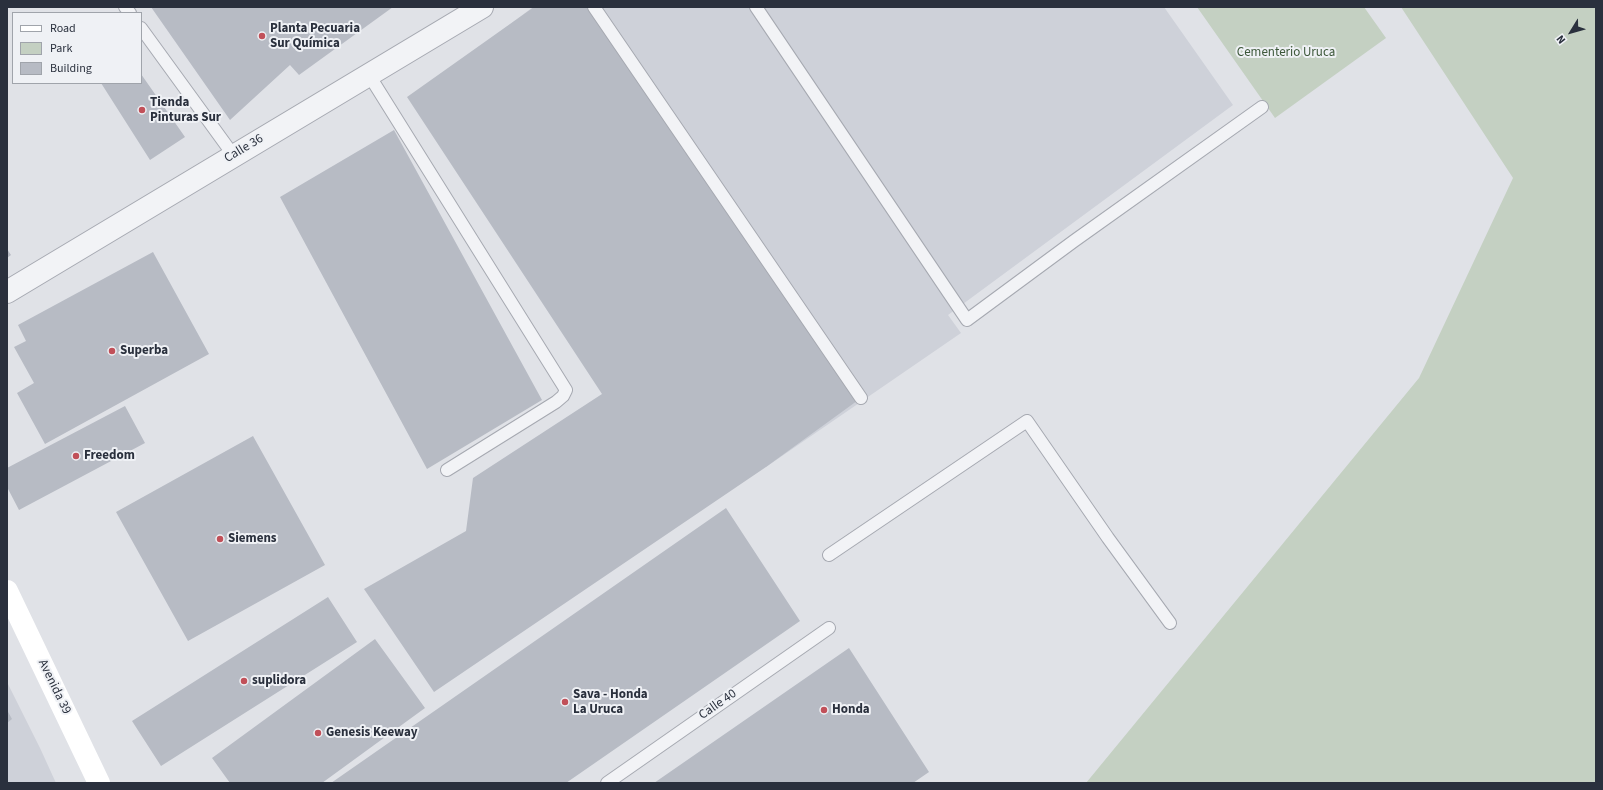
<!DOCTYPE html>
<meta charset="utf-8">
<style>
body{margin:0}
#map{position:relative;width:1603px;height:790px;overflow:hidden;background:#e0e2e7;font-family:"Source Sans 3",sans-serif}
canvas{display:block}
.frame{position:absolute;inset:0;border:8px solid #2a303d;pointer-events:none}
.legend{position:absolute;left:12px;top:12px;width:130px;height:72px;box-sizing:border-box;background:#eff1f5;border:1px solid #a0a4ab;margin:0;padding:5px 7px;list-style:none;font-size:12px;color:#2a303d}
.legend li{display:flex;align-items:center;gap:8px;height:20px}
.legend b{width:20px;border:1px solid #a0a4ab}
.north{position:absolute;left:1551px;top:12px;width:40px;height:40px;-webkit-text-stroke:3px #eff1f5;paint-order:stroke;rotate:233deg;font-size:11px;font-weight:700;line-height:16px;text-align:center;color:#2a303d}
.north::after{content:'';display:block;margin:auto;width:14px;height:18px;background:#2a303d;clip-path:polygon(50% 0,100% 100%,50% 72%,0 100%)}
</style>
<div id="map">
<canvas width="1603" height="790"></canvas>
<div class="frame"></div>
<ul class="legend">
<li><b style="height:5px;background:#fff"></b>Road</li>
<li><b style="height:11px;background:#c4d0c2"></b>Park</li>
<li><b style="height:11px;background:#b7bbc4"></b>Building</li>
</ul>
<div class="north">N</div>
</div>
<script>
const ctx = document.querySelector('canvas').getContext('2d');
ctx.lineJoin = 'round';
function fillPath(path, color) { ctx.fillStyle = color; ctx.fill(path, 'evenodd'); }
function trace(path, color, width, dash) { ctx.strokeStyle = color; ctx.lineWidth = width; ctx.lineCap = dash ? 'butt' : 'round'; ctx.setLineDash(dash || []); ctx.stroke(path); }
function write(font, color, halo, rows, align = 'center') {
  ctx.font = font + ' "Source Sans 3",sans-serif'; ctx.lineWidth = 4; ctx.setLineDash([]); ctx.textBaseline = 'middle'; ctx.strokeStyle = halo; ctx.fillStyle = color; for (const [text, x, y, turn = 0] of rows) {
    ctx.save(); ctx.translate(x, y); ctx.rotate((+turn || 0) * Math.PI / 180); ctx.textAlign = isNaN(turn) ? turn : align; if (halo) ctx.strokeText(text, 0, 0); ctx.fillText(text, 0, 0); ctx.restore();
  }
}
const built = new Path2D(`
 M533,7H1164L1233,105L948,315L961,333L766,467L477,49Z
 M7,682L40,748L56,783H7Z`);
const green = new Path2D(`
 M1197,7H1364L1386,38L1275,118Z
 M1401,7H1596V783H1086L1419,378L1513,178Z`);
const building = new Path2D(`
 M151,7H393L299,75L290,65L230,120Z
 M534,7H593L861,398L766,467L434,692L364,589L466,531L473,478L602,394L407,97Z
 M141,74L185,137L150,160L101,83H141Z
 M394,130L542,400L427,469L280,197Z
 M7,249L11,255L7,258Z
 M153,252L209,354L45,444L17,393L34,383L14,347L26,341L18,325Z
 M125,406L145,443L19,510L7,487V468Z
 M253,436L325,565L188,641L116,512Z
 M726,508L800,621L566,783H331Z
 M328,597L357,642L161,766L132,721Z
 M375,639L425,708L322,783H230L212,758Z
 M849,648L929,772L913,783H654Z
 M7,710L12,719L7,723Z`);
const service = new Path2D(`
 M125,7L130,13
 M594,7L861,398
 M756,7L967,320L1074,241L1262,107
 M141,28L234,156
 M369,75L566,390L563,396L556,402L447,470
 M829,555L1027,421L1108,538L1170,623
 M607,783L829,628`);
const minor = new Path2D(`
 M7,292L482,7`);
const secondary = new Path2D(`
 M7,591L99,783`);
const markers = [
 [262,36,4,"#c15059"],
 [142,110,4,"#c15059"],
 [112,351,4,"#c15059"],
 [76,456,4,"#c15059"],
 [220,539,4,"#c15059"],
 [244,681,4,"#c15059"],
 [565,702,4,"#c15059"],
 [824,710,4,"#c15059"],
 [318,733,4,"#c15059"]
];
const poiNames = [
 ["Planta Pecuaria",270,29],
 ["Sur Química",270,44],
 ["Tienda",150,103],
 ["Pinturas Sur",150,118],
 ["Superba",120,351],
 ["Freedom",84,456],
 ["Siemens",228,539],
 ["suplidora",252,681],
 ["Sava - Honda",573,695],
 ["La Uruca",573,710],
 ["Honda",832,710],
 ["Genesis Keeway",326,733]
];
const parkNames = [
 ["Cementerio Uruca",1286,53]
];
const streetNames = [
 ["Calle 36",244,149,-31],
 ["Avenida 39",54,687,64],
 ["Calle 40",718,705,-35]
];
fillPath(built, '#ced1d9');
fillPath(green, '#c4d0c2');
fillPath(building, '#b7bbc4');
trace(service, '#a6a9b1', 14);
trace(minor, '#a6a9b1', 24);
trace(service, '#f2f3f6', 12);
trace(minor, '#f2f3f6', 22);
trace(secondary, '#fff', 22);
for (const [x, y, r, color] of markers) { const dot = new Path2D(); dot.arc(x, y, r, 0, 2 * Math.PI); ctx.fillStyle = color; ctx.fill(dot); trace(dot, '#eff1f5', 1.5); }
write('bold 13px', '#2a303d', '#eff1f5', poiNames, 'left');
write('13px', '#3c5739', '#eff1f5', parkNames);
write('13px', '#2a303d', '#eff1f5', streetNames);
</script>
